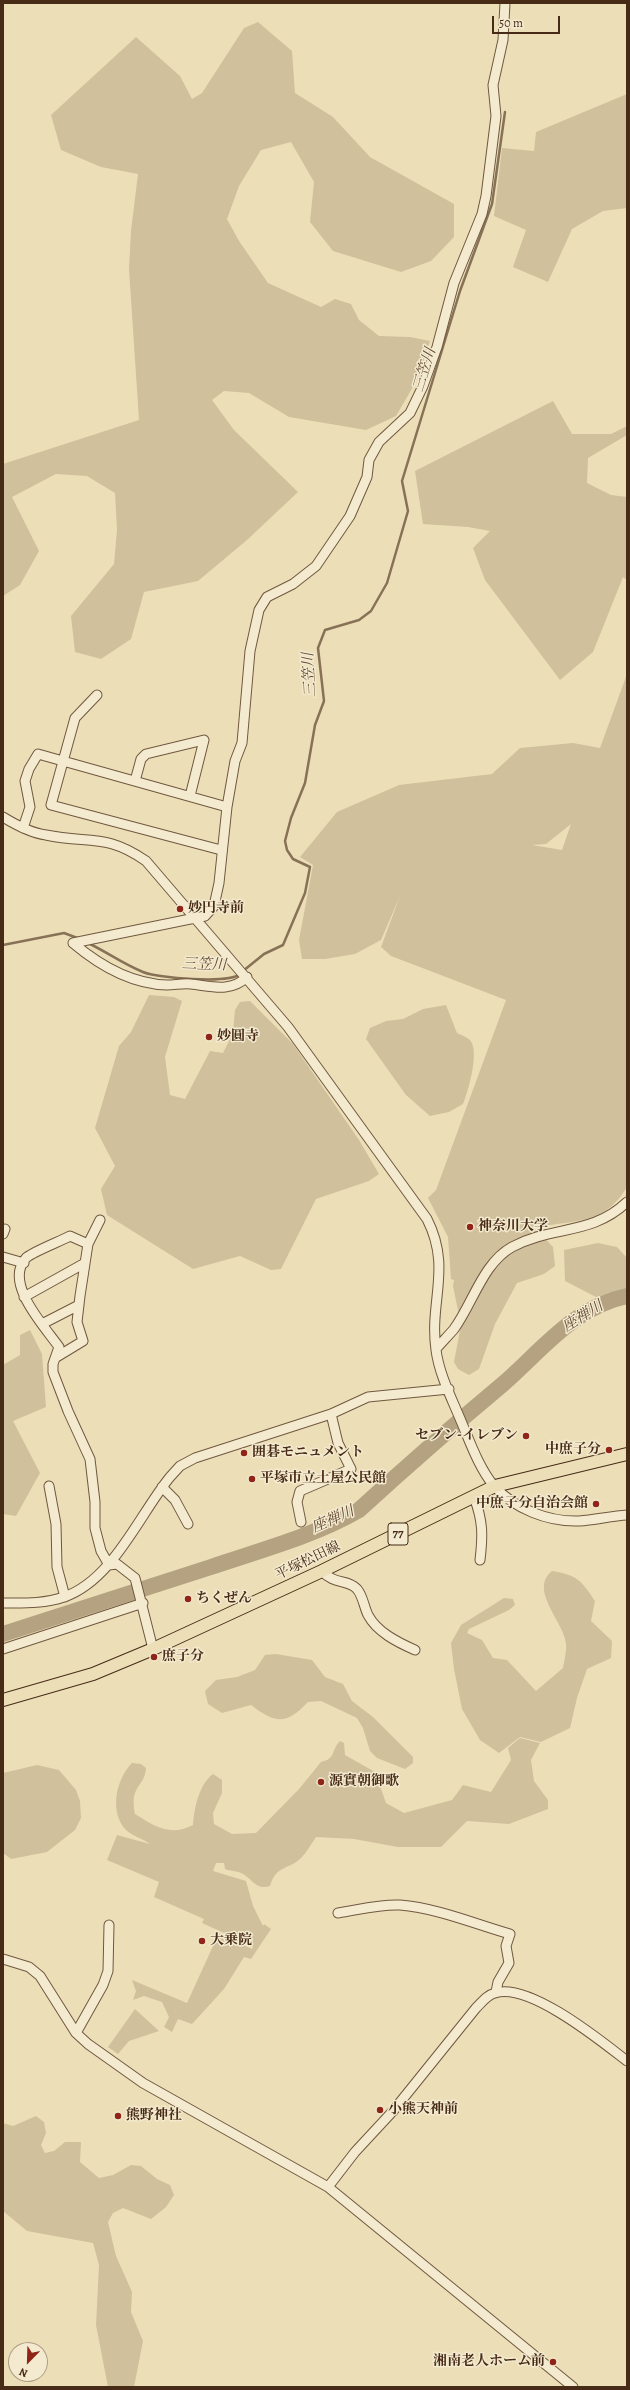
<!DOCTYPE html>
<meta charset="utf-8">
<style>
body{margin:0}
#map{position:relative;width:630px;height:2390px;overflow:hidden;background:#ecdfb7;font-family:Alegreya,serif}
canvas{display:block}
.frame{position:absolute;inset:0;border:4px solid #472b17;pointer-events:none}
.north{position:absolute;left:8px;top:2342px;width:40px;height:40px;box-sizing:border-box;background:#f3ead0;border:1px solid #ae9e86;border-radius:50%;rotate:203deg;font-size:11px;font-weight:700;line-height:16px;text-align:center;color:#472b17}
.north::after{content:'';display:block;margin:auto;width:14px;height:18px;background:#8f2418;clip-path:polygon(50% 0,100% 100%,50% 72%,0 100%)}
.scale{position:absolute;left:492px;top:16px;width:68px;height:18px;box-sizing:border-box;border:2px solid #472b17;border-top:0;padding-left:5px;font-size:12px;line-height:14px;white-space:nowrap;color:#472b17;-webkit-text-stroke:3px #f3ead0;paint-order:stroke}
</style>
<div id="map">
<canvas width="630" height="2390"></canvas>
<div class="frame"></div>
<div class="north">N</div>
<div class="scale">50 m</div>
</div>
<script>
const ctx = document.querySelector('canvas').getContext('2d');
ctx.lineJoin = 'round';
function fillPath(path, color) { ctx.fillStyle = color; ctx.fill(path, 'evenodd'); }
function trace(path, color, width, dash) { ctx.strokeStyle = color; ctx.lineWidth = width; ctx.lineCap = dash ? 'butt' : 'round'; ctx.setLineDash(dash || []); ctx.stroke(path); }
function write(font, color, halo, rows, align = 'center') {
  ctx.font = font + ' Alegreya,"Noto Serif JP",serif'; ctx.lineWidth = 3; ctx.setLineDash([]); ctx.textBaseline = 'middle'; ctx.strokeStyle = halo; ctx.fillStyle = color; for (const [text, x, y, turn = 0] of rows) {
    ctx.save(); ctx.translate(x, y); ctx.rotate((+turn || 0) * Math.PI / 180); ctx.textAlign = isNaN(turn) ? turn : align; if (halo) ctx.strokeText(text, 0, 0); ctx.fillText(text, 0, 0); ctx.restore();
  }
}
const green = new Path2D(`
 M258,22L292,51L295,93L333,117L370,157L454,204V237L431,261L401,272L333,251L310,222L314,182L291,142L261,150L239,186L227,219L239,241L268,283L321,307L335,299L351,304L359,320L379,336L410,337L430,341L417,380L396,416L366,430L289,417L249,393L224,391L212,400L234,430L298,492L247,540L198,581L144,592L131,639L101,659L75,652L71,616L114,564L117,530L115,493L87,476L56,474L12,497L39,551L20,585L3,596V464L139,420L129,269L131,231L138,174L101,167L61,150L51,115L136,37L180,76L192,99L202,93L244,28Z
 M627,94V208L603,211L572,229L548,282L513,267L526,230L494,216L502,148L534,151L536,132Z
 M553,401L572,434H611L627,426V435L588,458L587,483L611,495L627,497V580L623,577L593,652L560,680L485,580L473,548L490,531L468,527L423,524L415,471Z
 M627,674V1187C607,1220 585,1220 551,1225C543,1226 533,1226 527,1230L538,1231L553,1247L555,1266L544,1274L517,1283L495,1324L479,1369L469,1375L458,1369L454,1362L461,1325L453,1286L454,1280L451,1279L448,1237L428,1198L436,1190L506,1000L391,956L381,947L400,896L381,940L355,954L325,959H302L299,940L313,865L300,857L337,812L399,785L492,774L520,748L573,743L600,748ZM571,824L562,850L532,845L546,844Z
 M149,995L174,997L182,1001L165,1057L170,1095L185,1099L210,1051L223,1053L233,1033L235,1010L240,1002L250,1001L293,1044L359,1140L379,1174L369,1181L316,1199L281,1269L271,1270L240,1256L193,1269L107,1215L101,1189L115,1166L95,1128L119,1046L131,1032Z
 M446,1005L457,1033C461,1035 467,1037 470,1040C480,1051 468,1092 463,1104L449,1112L430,1116L406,1095L366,1039L370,1028L386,1021L403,1019L423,1009Z
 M598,1243L617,1247L627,1258V1299L596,1297L565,1281L564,1250Z
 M30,1330L42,1354L46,1407L13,1421L40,1473L16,1516L3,1514V1365L20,1355V1335Z
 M552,1571C577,1575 581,1580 595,1601L591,1621L612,1641L611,1658L587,1669L577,1698L570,1728L541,1742L520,1737L499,1753L480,1740L462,1709L454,1669L451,1643L461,1625L504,1598L513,1599L515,1605L509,1610L469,1629L467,1633L482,1640L493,1658L507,1660L536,1691L563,1668C564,1661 567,1651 566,1644C565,1623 528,1590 552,1571Z
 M276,1654L312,1660L325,1677L343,1684L352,1701L373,1717L413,1757V1763L405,1769L377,1758L370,1751L363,1728L357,1718L321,1701L308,1702C286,1725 276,1724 251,1705L222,1713L208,1704L205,1691L216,1680L237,1677L255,1670L265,1655Z
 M520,1738L540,1743L531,1760L534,1781L548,1800V1809L509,1824L467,1821L441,1847H398L354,1839L316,1837C311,1844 307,1852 301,1858C289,1870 276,1865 270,1886C256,1891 252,1878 241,1873C237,1871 230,1871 225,1869L224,1863H216L213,1871L246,1881L253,1906L263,1926L264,1924L271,1929L251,1959L244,1957L224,1989L192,2024L178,2019L172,2032L164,2027L169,2017L162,2002L144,1996L133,2000L136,1991L132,1980L187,2003L219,1933L252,1949L253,1946L202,1923L204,1919L154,1897L159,1882L107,1860L117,1835L150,1844C144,1839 132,1836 126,1830C109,1812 116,1779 132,1763L141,1764L146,1768C145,1787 129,1785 135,1814C154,1826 170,1837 193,1825C194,1809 199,1784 213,1774L222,1780V1793L213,1813L214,1824L232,1834L256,1833L299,1789L321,1762C336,1759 331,1750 340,1741L344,1743L345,1755L375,1772L386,1803L404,1813L452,1800L463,1785L491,1792L511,1760L508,1748Z
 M37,1765L59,1770L76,1790L80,1801L81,1818L75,1830L47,1852L11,1859L3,1853V1773Z
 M135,2009L159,2031L129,2041L118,2054L108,2047Z
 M36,2116L44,2122L46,2133L41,2145L45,2153L54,2151L65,2142H81L80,2162L99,2178L113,2175L131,2165L141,2166L157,2179L170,2185L174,2195L166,2207L151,2219L123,2208L113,2213L108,2222L116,2256L132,2292L131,2312L143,2341L134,2387H108L96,2325L99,2265L93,2243L27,2231L3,2211V2123L13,2126Z`);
const stream = new Path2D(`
 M88,943C107,952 123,964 143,972C157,978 229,984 240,974
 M3,945L64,933L80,939
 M243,971L264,954L283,945L305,893L310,867L293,859L287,850L285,841L291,818L305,783L315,725L324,701L318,648L325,630L359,620L371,611L387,583L408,511L402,481L460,291L492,204L505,112`);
const river = new Path2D(`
 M3,1634C73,1612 142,1589 211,1567C261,1550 314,1536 359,1510C406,1467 454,1425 503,1384C542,1350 574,1307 627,1296`);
const minor = new Path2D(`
 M97,695L75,718L51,805L221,850
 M135,781L141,759L146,754L204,740L190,796
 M3,817C16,825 31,833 46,835C89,844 106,833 146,861L288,1027L427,1219C452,1268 429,1301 436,1350C439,1374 452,1399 461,1421C470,1442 479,1468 494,1486C515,1509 548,1522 579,1521C595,1520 611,1516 627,1515
 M23,828L30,807L25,781L29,769L38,754L227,807
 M73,943L205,916L214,906L219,883L227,807L235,761L242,743L250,651L259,610L267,597L293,584L316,566L350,516L367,477L369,460L379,442L410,413L423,386L437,347L454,283L482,214L486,196L496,116L493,85L503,40L505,3
 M73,943C99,965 132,984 167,985C175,985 183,983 191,984C211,986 230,993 247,977
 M3,1234L5,1229
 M88,1244L70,1236C61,1241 32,1252 26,1258C3,1283 45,1327 59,1347L53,1364V1372L68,1411L90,1459L95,1502V1528L101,1551L109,1565L117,1564L135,1578L153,1649
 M3,1257L24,1263
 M24,1297L85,1263
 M42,1324L79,1305
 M436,1349C442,1342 448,1336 454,1329C473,1303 483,1263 512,1247C553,1225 591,1236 627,1202
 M55,1358L83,1341L77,1322L80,1296L88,1244L100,1220
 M49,1486L56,1524L57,1567L65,1597
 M162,1487L175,1500L188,1524
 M474,1497C483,1521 483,1535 480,1560
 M301,1522L297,1502L300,1491L351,1469L338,1443L331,1414
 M322,1571C334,1585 348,1579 357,1589C363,1596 364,1607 368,1615C377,1632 397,1642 415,1650
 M3,1603C23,1603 44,1604 64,1597C113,1580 139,1515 170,1477L180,1466L195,1458L331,1414L368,1397L449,1389
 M3,1649L143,1603
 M338,1913C358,1910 379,1904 400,1905C437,1908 475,1924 510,1934L506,1946L509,1963L498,1982L496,1992
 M3,1959L29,1967L40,1976L76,2033L88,2044L143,2083L328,2187L573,2387
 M76,2033L103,1985L108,1971L109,1925
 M328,2187L355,2152L393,2111L476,2008C482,2002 487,1995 495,1993C529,1982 601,2041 627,2061`);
const major = new Path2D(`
 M3,1700L93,1674L153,1649L322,1571L495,1486L627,1454`);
const markers = [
 [180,909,4,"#8f2418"],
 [209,1037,4,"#8f2418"],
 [470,1227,4,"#8f2418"],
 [526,1436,4,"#8f2418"],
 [609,1450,4,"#8f2418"],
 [244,1453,4,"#8f2418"],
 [252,1479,4,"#8f2418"],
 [596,1504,4,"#8f2418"],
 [188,1599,4,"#8f2418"],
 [154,1657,4,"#8f2418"],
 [321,1782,4,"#8f2418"],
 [202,1941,4,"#8f2418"],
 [380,2110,4,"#8f2418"],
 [118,2116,4,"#8f2418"],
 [553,2362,4,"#8f2418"]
];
const shields = [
 [398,1534,20]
];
const shieldNames = [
 ["77",398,1534]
];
const poiNames = [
 ["妙円寺前",188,909],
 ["妙圓寺",217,1037],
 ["神奈川大学",478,1227],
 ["セブン-イレブン",518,1436,"right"],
 ["中庶子分",601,1450,"right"],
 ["囲碁モニュメント",252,1453],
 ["平塚市立土屋公民館",260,1479],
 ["中庶子分自治会館",588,1504,"right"],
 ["ちくぜん",196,1599],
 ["庶子分",162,1657],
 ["源實朝御歌",329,1782],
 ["大乗院",210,1941],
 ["小熊天神前",388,2110],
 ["熊野神社",126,2116],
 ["湘南老人ホーム前",545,2362,"right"]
];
const streetNames = [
 ["平塚松田線",308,1561,-26]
];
const waterNames = [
 ["三笠川",425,370,-73],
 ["三笠川",310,675,-93],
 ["三笠川",204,965,2],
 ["座禅川",583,1317,-32],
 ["座禅川",333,1520,-24]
];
fillPath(green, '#d0c09c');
trace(stream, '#887257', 2.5);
trace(river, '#b4a281', 16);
trace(minor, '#70583f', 11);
trace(major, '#472b17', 14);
trace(minor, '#f3ead0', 9);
trace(major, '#ecdfb7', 12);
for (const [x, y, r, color] of markers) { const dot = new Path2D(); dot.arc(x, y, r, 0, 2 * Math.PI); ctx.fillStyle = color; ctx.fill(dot); trace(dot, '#f3ead0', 1.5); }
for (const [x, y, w] of shields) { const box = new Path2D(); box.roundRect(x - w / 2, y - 11, w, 22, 3); ctx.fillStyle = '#f3ead0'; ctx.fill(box); trace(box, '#472b17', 1); }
write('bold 13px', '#472b17', null, shieldNames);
write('bold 14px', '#472b17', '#f3ead0', poiNames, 'left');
write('14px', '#472b17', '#f3ead0', streetNames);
write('italic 15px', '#624932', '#f3ead0', waterNames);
</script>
